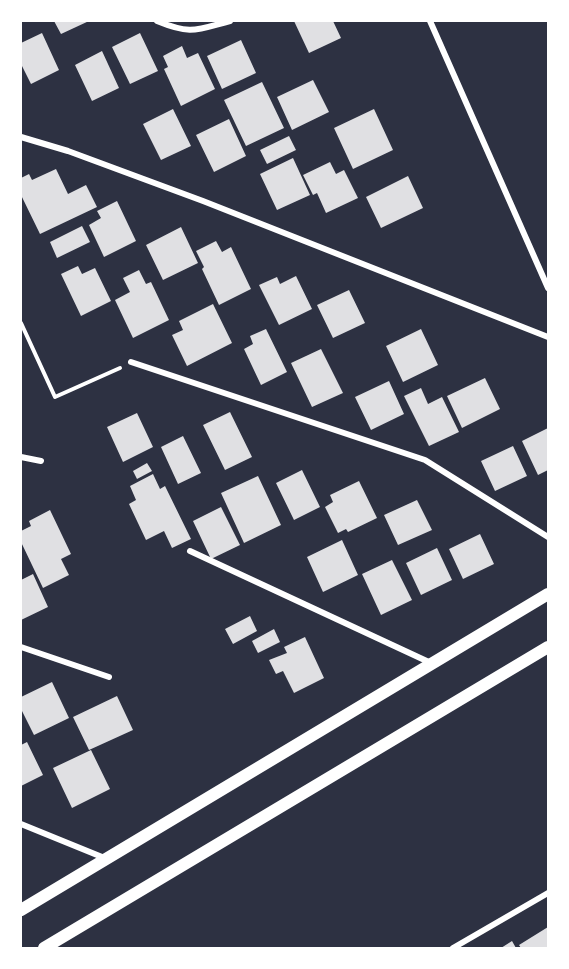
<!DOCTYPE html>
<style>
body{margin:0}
#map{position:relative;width:569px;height:969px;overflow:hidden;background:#2d3142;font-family:Arial,sans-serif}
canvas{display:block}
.frame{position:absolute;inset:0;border:22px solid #fff;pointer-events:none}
</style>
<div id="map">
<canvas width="569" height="969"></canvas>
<div class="frame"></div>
</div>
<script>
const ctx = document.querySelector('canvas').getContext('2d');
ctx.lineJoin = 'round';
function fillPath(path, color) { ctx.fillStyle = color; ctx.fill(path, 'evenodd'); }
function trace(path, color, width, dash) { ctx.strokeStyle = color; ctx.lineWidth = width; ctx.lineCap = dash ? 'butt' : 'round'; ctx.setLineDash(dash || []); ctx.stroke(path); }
const building = new Path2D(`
 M54,21H89L61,34Z
 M294,21H333L341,38L309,53Z
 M42,33L59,70L31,84L21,64V43Z
 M140,33L158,71L130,84L112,47Z
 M241,40L256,73L222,89L207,56Z
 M182,46L187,58L198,53L215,89L181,106L164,69L168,67L163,56Z
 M102,51L119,88L92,101L75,65Z
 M313,80L329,112L292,130L277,97Z
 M262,82L284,128L246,146L224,100Z
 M173,109L191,146L161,160L143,124Z
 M374,109L393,150L353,169L334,128Z
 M229,119L246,156L214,172L196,135Z
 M289,136L296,150L267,164L260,150Z
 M293,158L310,195L277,210L260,174Z
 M330,162L336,174L344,170L358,198L326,213L317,193L313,195L303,175Z
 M56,169L68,194L86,185L97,207L40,234L21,195V178L29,174L32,180Z
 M408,176L423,208L381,228L366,197Z
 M117,201L136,241L104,257L89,225L101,218L97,211Z
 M82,226L90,242L57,258L50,242Z
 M181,227L198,263L163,280L146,245Z
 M216,241L222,252L231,247L251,289L219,305L202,269L204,267L196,251Z
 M78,266L82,274L95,268L111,301L81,316L61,274Z
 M139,270L146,284L151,282L169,320L133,338L115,300L130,292L123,278Z
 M296,276L312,309L279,325L259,285L277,277L280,284Z
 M349,290L365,323L333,338L317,305Z
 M213,304L232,343L187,366L172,335L183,330L179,321Z
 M266,329L287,372L261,385L244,349L253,344L250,336Z
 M421,329L438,365L403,382L386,346Z
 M321,349L343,393L312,407L291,363Z
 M485,378L500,409L462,428L447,396Z
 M389,381L404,414L371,430L355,397Z
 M421,388L428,404L442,397L459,432L429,446L404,396Z
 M230,412L252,457L225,470L203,425Z
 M137,413L153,447L123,462L107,427Z
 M548,428V470L538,475L522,441Z
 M183,436L201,473L178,484L161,447Z
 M513,446L527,476L495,491L481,461Z
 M147,463L152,471L137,479L133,471Z
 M302,470L320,507L294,520L276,483Z
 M153,474L160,489L165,486L191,539L172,548L164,531L146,540L129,504L136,500L130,486Z
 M258,476L281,525L244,543L221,493Z
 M359,481L377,518L348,532L346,529L338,533L325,507L333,502L330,495Z
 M417,500L432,530L398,545L384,515Z
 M221,507L240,545L211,559L193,521Z
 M50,510L71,554L61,559L69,575L43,588L21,542V531L31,526L29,521Z
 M480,534L494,564L463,579L449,549Z
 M342,540L358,575L323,592L307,557Z
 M437,548L452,580L421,595L406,563Z
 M392,560L412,600L381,615L362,574Z
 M33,574L48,607L21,620V580Z
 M250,616L257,631L233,644L225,629Z
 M274,629L280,642L258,653L252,641Z
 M305,637L324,678L294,693L283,671L276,674L269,660L287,653L284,647Z
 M52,682L69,718L34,735L21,709V697Z
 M117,696L133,730L89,750L73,717Z
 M27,742L43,775L21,786V745Z
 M91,750L110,789L72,808L53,768Z
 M548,927V948H521L519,945Z
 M512,941L516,948H501Z`);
const path = new Path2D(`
 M21,323L55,397L120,368`);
const minor = new Path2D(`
 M157,21C191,35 196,30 230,21
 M430,21L548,288
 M21,137L68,151L203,201L548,337
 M131,362L425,460L548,537
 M21,457L41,461
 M190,551L431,663
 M21,647L109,677
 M21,824L107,859
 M453,948L548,893`);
const secondary = new Path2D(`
 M21,910L548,594
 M44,948L548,647`);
fillPath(building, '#e0e0e3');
trace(path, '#fff', 4);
trace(minor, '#fff', 6);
trace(secondary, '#fff', 12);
</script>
